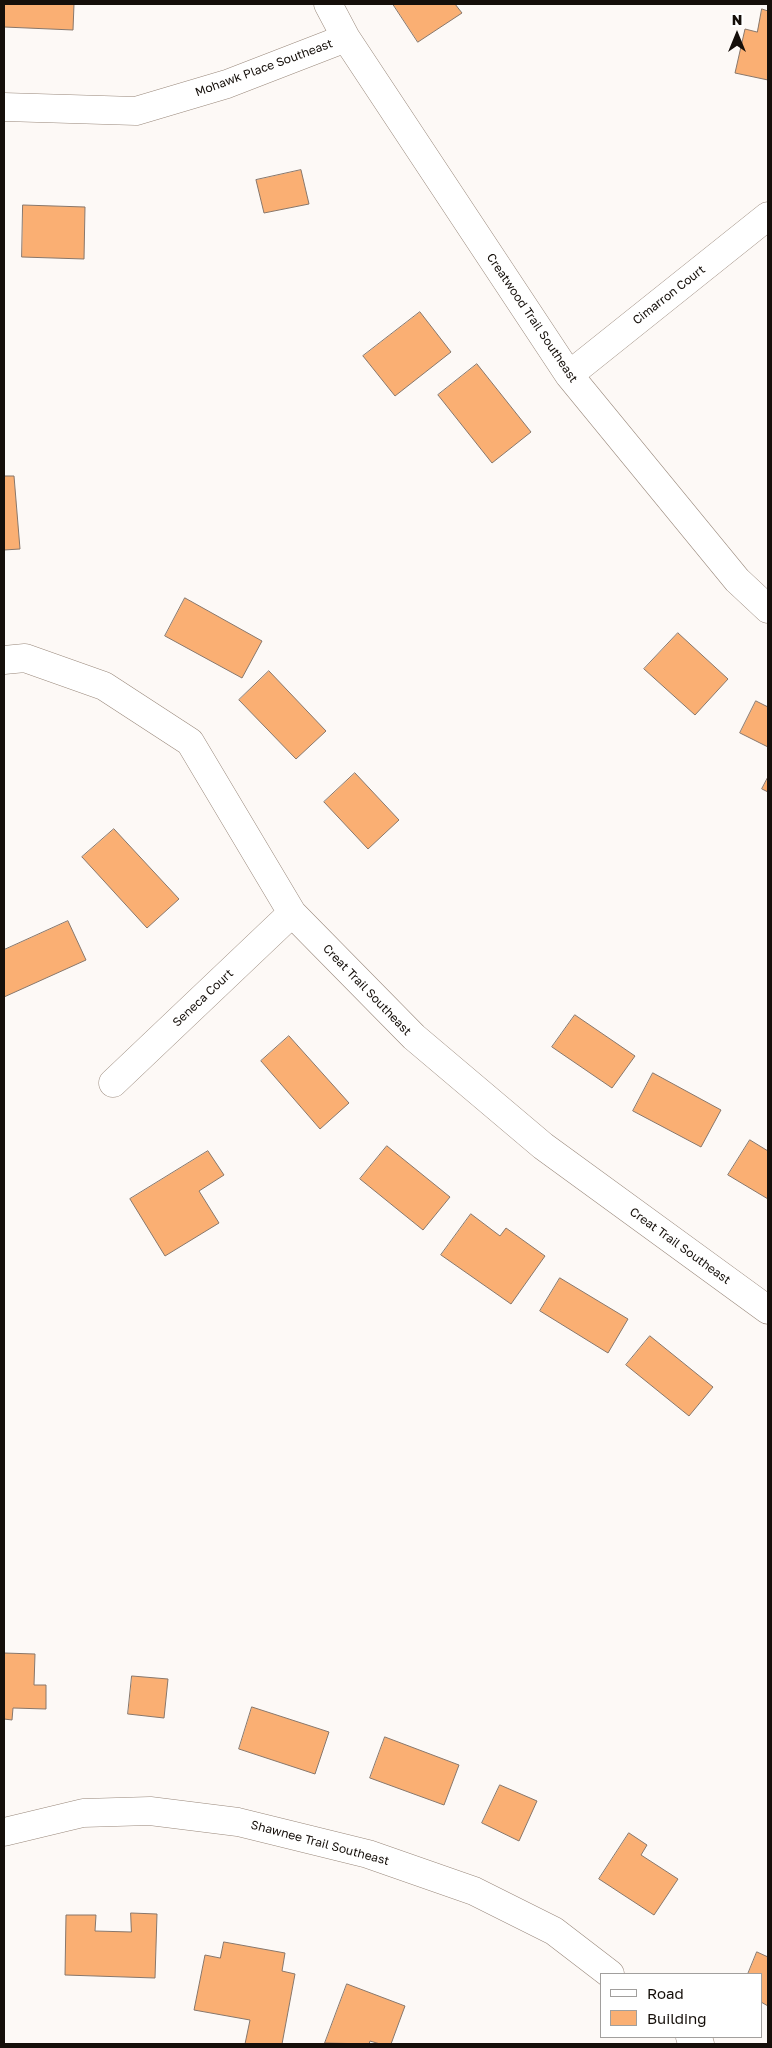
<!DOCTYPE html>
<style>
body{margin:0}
#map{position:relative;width:772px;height:2048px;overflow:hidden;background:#fdf9f6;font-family:"Golos Text",sans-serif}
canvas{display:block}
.frame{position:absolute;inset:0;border:5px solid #150f0a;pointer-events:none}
.legend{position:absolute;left:600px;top:1973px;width:162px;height:65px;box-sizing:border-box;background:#fff;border:1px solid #a19f9d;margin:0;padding:6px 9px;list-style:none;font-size:15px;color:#150f0a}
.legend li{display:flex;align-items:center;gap:10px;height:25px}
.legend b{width:25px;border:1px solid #a19f9d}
.north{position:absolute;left:712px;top:10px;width:50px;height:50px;-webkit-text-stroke:4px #fff;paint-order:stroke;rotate:0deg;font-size:14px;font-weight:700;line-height:20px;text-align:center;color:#150f0a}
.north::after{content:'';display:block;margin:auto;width:18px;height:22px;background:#150f0a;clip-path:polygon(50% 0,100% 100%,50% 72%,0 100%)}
</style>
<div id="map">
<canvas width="772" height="2048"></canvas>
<div class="frame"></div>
<ul class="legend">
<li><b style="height:6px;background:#fff"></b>Road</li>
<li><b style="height:14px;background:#faaf73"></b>Building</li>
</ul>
<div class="north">N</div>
</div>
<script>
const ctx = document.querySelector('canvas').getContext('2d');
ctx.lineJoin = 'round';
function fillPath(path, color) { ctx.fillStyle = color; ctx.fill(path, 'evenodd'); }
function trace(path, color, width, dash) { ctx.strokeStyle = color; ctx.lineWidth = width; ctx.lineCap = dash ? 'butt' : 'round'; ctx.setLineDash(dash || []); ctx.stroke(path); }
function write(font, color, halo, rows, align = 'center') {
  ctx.font = font + ' "Golos Text",sans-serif'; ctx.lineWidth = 4; ctx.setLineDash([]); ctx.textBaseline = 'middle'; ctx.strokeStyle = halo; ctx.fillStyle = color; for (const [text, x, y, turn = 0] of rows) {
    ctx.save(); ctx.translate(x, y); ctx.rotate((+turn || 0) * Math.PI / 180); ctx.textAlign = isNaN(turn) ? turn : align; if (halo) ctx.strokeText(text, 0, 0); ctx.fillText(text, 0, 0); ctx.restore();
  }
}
const building = new Path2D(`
 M4,4H74L73,30L4,27Z
 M393,4H455L462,13L418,42Z
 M762,9L768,11V80L735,73L745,29L757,32Z
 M301,170L309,204L264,213L256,180Z
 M23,205L85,207L84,259L22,257Z
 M420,312L451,352L395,396L363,356Z
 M477,364L531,432L492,463L438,395Z
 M4,476H14L20,549L4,550Z
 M185,598L262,641L242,678L165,636Z
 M678,633L728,679L695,715L644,669Z
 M269,671L326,731L296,759L239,700Z
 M756,701L768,707V747L740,733Z
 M355,773L399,820L368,849L324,802Z
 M768,777V792L762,789Z
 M114,829L179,899L147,928L82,857Z
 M68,921L86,960L4,997V950Z
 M575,1015L635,1056L612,1088L552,1047Z
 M289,1036L349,1103L320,1129L261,1061Z
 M653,1073L721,1110L701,1147L633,1111Z
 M750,1140L768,1151V1199L728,1175Z
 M387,1146L450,1197L423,1230L360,1179Z
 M208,1151L224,1175L199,1191L219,1223L165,1256L130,1199Z
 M471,1214L500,1236L506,1228L545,1256L511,1304L441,1255Z
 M560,1278L628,1319L608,1353L540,1311Z
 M650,1336L713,1387L689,1416L626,1365Z
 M4,1653L35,1654L34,1685H46V1709L13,1708L12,1720L4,1719Z
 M132,1676L168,1679L164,1718L128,1714Z
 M252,1707L329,1732L315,1774L239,1749Z
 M385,1737L459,1765L444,1805L370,1778Z
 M500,1785L537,1801L519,1841L482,1823Z
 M629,1833L647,1845L641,1855L678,1879L654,1915L599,1879Z
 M131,1913L157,1914L155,1978L65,1975L66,1915H96L95,1931L131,1932Z
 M224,1942L285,1953L282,1971L295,1974L282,2044H245L250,2020L194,2010L205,1955L220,1958Z
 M757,1952L768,1957V2006L761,2002V1974H748Z
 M347,1984L405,2006L391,2044H380L370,2041L369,2044L325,2043Z`);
const minor = new Path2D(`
 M328,4L346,38L569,375L737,580L768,609
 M4,107L136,111L227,84L346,38
 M569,375L768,216
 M4,660L25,658L104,686L190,742L292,913L414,1037L543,1146L768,1310
 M113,1083L292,913
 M4,1832L83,1813L150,1811L238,1822L368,1854L474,1891L554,1931L610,1974
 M690,2037L700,2044`);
const streetNames = [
 ["Mohawk Place Southeast",264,68,-20],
 ["Cimarron Court",669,295,-38],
 ["Creatwood Trail Southeast",532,318,56],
 ["Creat Trail Southeast",367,990,46],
 ["Seneca Court",203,998,-43],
 ["Creat Trail Southeast",680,1246,36],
 ["Shawnee Trail Southeast",320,1843,15]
];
fillPath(building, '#faaf73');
trace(building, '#88776b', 1);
trace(minor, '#99887b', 29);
trace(minor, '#fff', 28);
write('12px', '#150f0a', '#fff', streetNames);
</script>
